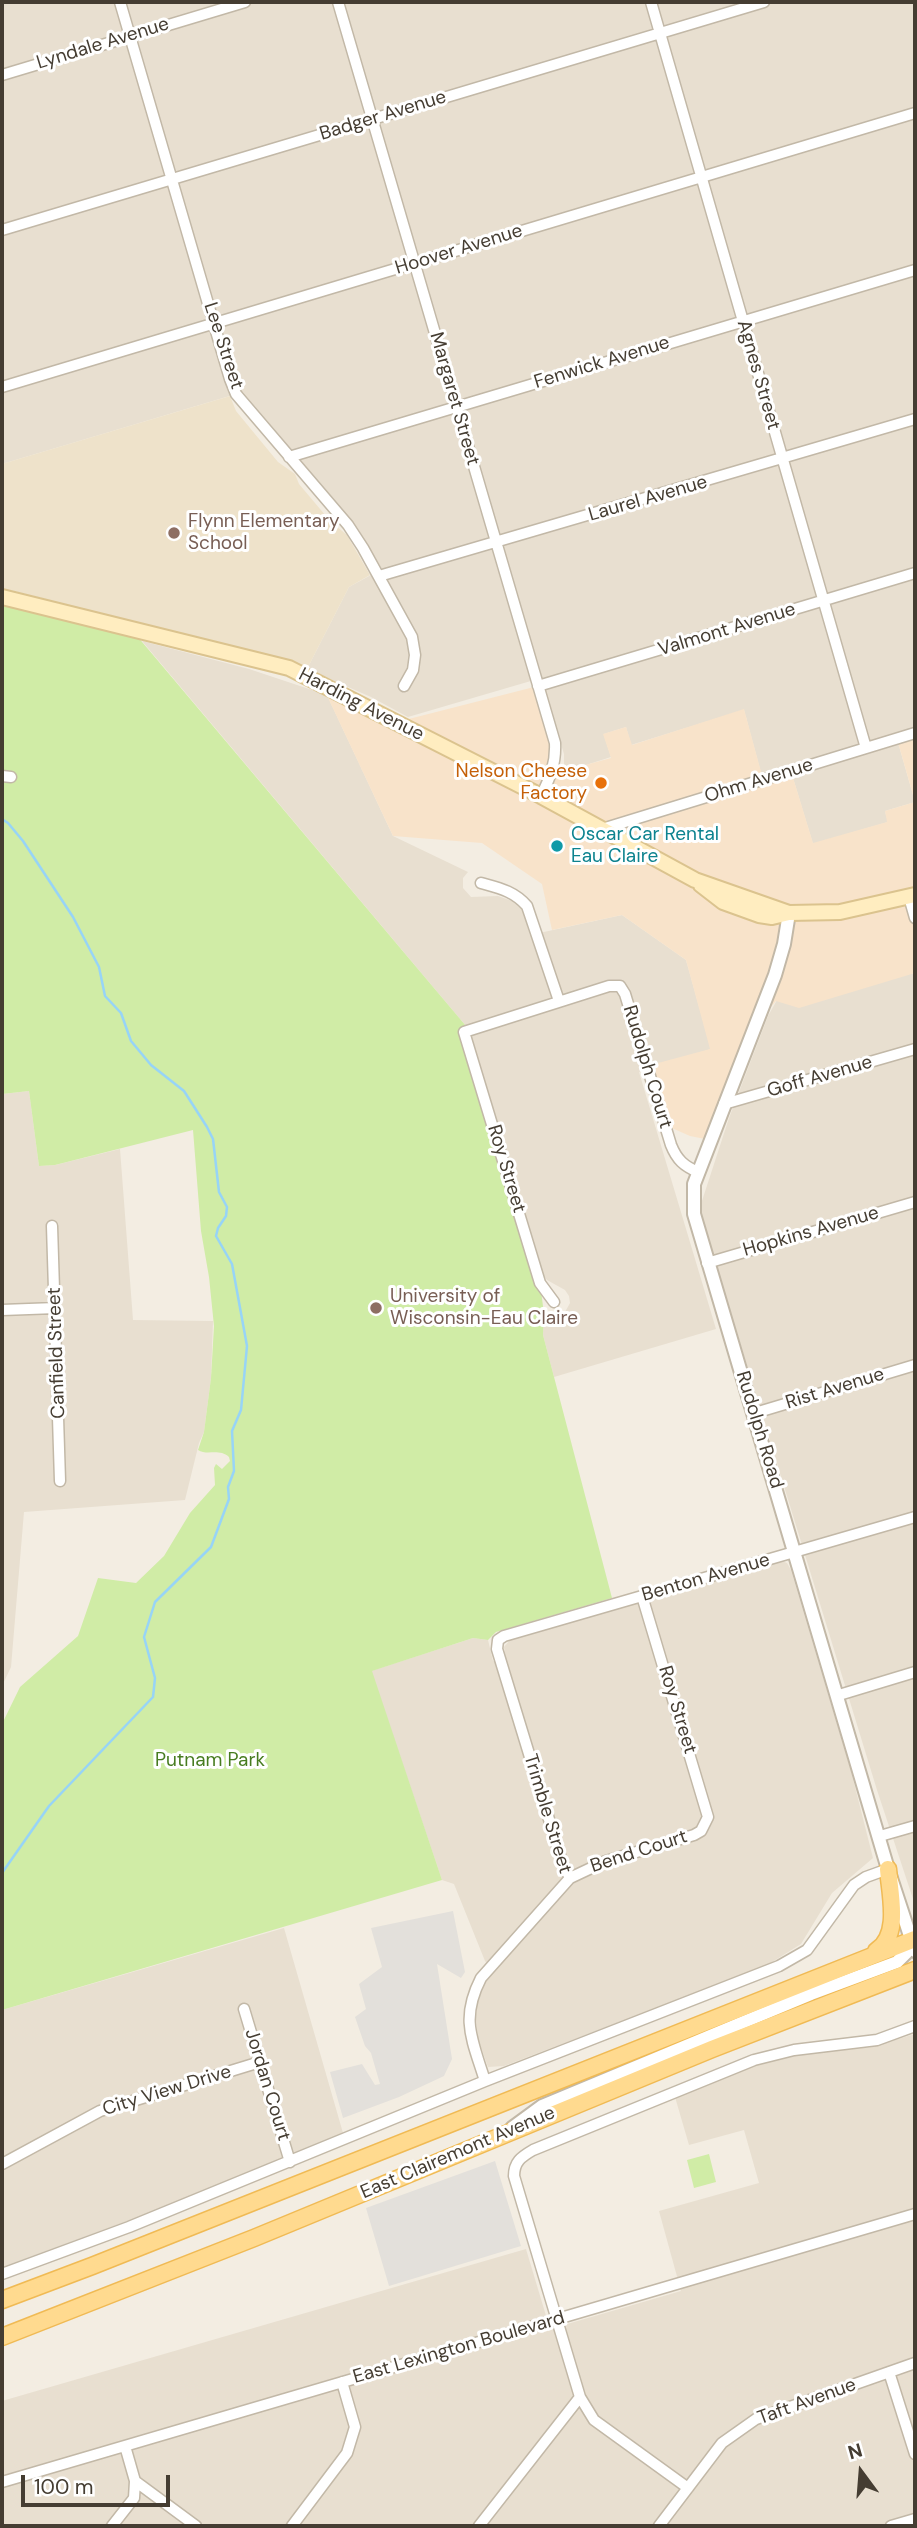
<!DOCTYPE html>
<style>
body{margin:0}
#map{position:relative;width:917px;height:2528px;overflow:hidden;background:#f3ede2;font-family:"DM Sans",sans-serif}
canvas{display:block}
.frame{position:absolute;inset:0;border:4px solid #453d32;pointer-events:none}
.north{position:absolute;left:826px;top:2437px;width:70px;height:70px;-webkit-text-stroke:5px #fff;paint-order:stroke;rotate:344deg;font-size:19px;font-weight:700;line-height:28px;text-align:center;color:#453d32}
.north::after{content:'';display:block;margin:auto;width:24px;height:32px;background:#453d32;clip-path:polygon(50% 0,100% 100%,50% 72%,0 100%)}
.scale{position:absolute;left:21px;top:2475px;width:149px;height:32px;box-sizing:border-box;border:4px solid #453d32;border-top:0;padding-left:9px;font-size:21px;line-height:24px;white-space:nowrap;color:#453d32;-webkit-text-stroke:5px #fff;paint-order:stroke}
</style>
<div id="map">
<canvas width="917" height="2528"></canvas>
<div class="frame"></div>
<div class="north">N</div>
<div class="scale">100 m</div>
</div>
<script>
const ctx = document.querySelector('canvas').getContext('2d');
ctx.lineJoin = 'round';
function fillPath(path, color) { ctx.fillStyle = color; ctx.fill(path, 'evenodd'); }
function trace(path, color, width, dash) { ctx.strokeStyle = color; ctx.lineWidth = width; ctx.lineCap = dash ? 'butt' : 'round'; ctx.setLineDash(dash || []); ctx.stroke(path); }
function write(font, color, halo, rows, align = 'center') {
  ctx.font = font + ' "DM Sans",sans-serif'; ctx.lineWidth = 6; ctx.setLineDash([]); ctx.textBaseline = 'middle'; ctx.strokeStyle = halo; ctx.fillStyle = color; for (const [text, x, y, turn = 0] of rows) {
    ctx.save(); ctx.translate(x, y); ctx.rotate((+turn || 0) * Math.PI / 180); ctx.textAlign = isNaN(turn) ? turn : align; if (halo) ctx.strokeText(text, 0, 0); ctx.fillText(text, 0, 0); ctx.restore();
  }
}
const residential = new Path2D(`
 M2,2H915V733L897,739L915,802L885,811L888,822L813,844L789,765L761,773L744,710L631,745L626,727L604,734L611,757L564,772V754L541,678L408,717L371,697L307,669L349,587L382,569L357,527L243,392L2,464Z
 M142,641L249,669L327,695L393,836L468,872L463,878V888L471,897L498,896L515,902L523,911L530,935L622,915L686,960L711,1049L639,1072L716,1329L554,1377L543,1335L544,1314L554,1318L565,1312L570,1303L569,1296L565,1290L547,1280L543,1275L466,1026Z
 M915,973V1905L877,1790L704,1225L700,1207L729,1118L768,1016L777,1000Z
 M29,1091L39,1166L55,1165L120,1149L133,1320L213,1321L211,1378L204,1432L199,1443L185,1500L24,1512L11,1667L2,1686V1094Z
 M782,1561L787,1563L791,1570L851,1771L873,1858L832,1893L801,1944L764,1967L504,2066L488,2067L478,2039L475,2010L485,1983L494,1971L485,1961L454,1884L442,1880L371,1671L473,1638L488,1640L493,1661L506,1658L504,1647L510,1640Z
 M284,1928L343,2133L133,2219L2,2267V2010Z
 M915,2034V2526H2V2401L526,2249L550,2329L681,2291L659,2211L759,2183L744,2130L689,2145L675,2097L762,2062L788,2056L872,2047Z`);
const commercial = new Path2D(`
 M322,685L397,722L538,686L555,743L552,774L611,758L603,734L626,727L632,745L744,709L763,779L791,771L813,843L887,822L885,811L915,802L897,739L915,733V973L799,1008L776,1001L755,1026L710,1140L690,1136L665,1125L647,1066L710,1049L686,960L622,915L552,930L542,884L482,843L393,836Z`);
const education = new Path2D(`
 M230,396L236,411L278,462L295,474L299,484L331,522L347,535L370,575L349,587L307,669L265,655L2,588V464Z`);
const green = new Path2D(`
 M2,597L132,630L466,1026L463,1028L540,1283L544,1314L543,1335L612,1598L496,1632L488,1640L473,1638L372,1671L442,1880L2,2010V1724L20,1687L78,1636L98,1578L136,1583L164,1556L190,1513L215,1485L214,1468L216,1464L222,1469L230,1461L229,1457C219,1448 207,1456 198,1450L204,1432L211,1378L214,1326L209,1277L201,1231L193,1130L55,1165L39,1166L29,1091L2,1094Z
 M709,2154L716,2182L694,2188L687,2160Z`);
const parking = new Path2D(`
 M453,1911L465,1972L461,1978L437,1964L452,2059L444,2076L399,2097L343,2118L330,2072L362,2064L375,2085L380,2084L371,2053L365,2046L355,2017L366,2009L359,1984L382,1967L371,1928Z
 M495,2161L521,2246L389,2286L366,2208Z`);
const stream = new Path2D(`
 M2,819L8,823L23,841L73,917L99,967L105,996L121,1013L131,1041L151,1065L184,1091L207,1127L213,1139L219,1192L227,1207L226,1216L218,1228L216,1236L232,1264L247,1346L241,1410L232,1431L234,1471L228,1487L229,1499L211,1547L155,1602L144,1637L155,1678L153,1697L49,1806L2,1873`);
const minor = new Path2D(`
 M120,2L230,379L236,394L348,525L363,548L412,637L415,655L413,670L404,686
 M338,2L555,743C556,764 550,778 541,796
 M651,2L866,748
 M2,75L245,2
 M2,230L764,2
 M2,387L915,113
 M289,457L915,270
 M379,576L915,419
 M538,686L915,573
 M2,776L11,777
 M602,829L915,733
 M481,883C499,888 514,891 527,906L559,1001
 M909,897L915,918
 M724,1104L915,1049
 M52,1226L60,1481
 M707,1263L915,1202
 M554,1302L540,1283L464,1032L609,986H620L625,994L671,1145C677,1160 684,1166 698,1172
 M2,1310L56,1308
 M755,1413L915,1365
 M839,1695L915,1672
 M880,1836L915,1826
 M570,1878L606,1861L694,1835L701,1831L708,1817L642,1596
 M244,2009L290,2162
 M485,2081C472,2039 460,2019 481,1978L570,1878L562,1862L497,1649L498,1640L504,1636L915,1517
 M2,2164L100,2111L260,2062
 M2,2274L129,2227L485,2081L779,1966L807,1950L854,1885L866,1877L888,1869
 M889,2372L915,2454
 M125,2446L135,2481L196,2526
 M2,2482L915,2214
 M688,2488L594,2420L580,2397L514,2176C514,2162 521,2157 533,2150L754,2060L794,2050L877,2040L915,2026
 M112,2526L134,2498L135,2481
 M292,2526L347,2453L355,2427L342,2382
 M479,2526L580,2397
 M659,2526L722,2443L756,2419L915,2363
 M891,2526L915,2519`);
const tertiary = new Path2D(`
 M789,913L784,944L775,975L694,1184V1214L888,1869L915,1951
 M512,2128L542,2106L811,1994L897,1962L906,1953L912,1940`);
const secondary = new Path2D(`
 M2,597L289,668L541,796L695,880L789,913
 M701,885L723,902L759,915L772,917L789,913L840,912L915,895`);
const primary = new Path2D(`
 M876,1951C901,1936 890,1894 888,1869
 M2,2300L92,2266L915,1939
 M2,2337L254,2238L712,2049L915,1970`);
const markers = [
 [174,533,7,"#8d6e63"],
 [601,783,7,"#e8710a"],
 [557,846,7,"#0f9aa8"],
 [376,1308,7,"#8d6e63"]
];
const streetNames = [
 ["Lyndale Avenue",103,44,-17],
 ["Badger Avenue",383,116,-17],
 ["Hoover Avenue",459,250,-17],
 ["Lee Street",223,346,72],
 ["Fenwick Avenue",602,363,-17],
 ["Agnes Street",758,375,74],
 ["Margaret Street",454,399,74],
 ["Laurel Avenue",648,499,-16],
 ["Valmont Avenue",727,630,-17],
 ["Harding Avenue",361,705,27],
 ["Ohm Avenue",759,781,-17],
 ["Rudolph Court",647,1067,73],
 ["Goff Avenue",820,1077,-16],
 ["Roy Street",506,1169,73],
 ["Hopkins Avenue",811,1232,-16],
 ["Canfield Street",57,1353,-92],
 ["Rist Avenue",835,1389,-17],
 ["Rudolph Road",759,1430,73],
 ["Benton Avenue",706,1578,-16],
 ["Roy Street",677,1710,73],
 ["Trimble Street",547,1814,73],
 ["Bend Court",639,1852,-18],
 ["Jordan Court",267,2085,73],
 ["City View Drive",167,2091,-17],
 ["East Clairemont Avenue",458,2153,-23],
 ["East Lexington Boulevard",459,2348,-16],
 ["Taft Avenue",807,2402,-20]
];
const educationNames = [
 ["Flynn Elementary",188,522],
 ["School",188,544],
 ["University of",390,1297],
 ["Wisconsin-Eau Claire",390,1319]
];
const foodNames = [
 ["Nelson Cheese",587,772],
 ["Factory",587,794]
];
const cultureNames = [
 ["Oscar Car Rental",571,835],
 ["Eau Claire",571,857]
];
const parkNames = [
 ["Putnam Park",210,1761]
];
fillPath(residential, '#e8dfd0');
fillPath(commercial, '#f8e3ca');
fillPath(education, '#eee2ca');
fillPath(green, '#d0eca6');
fillPath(parking, '#e3e0db');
trace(stream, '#97d4f7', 2.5);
trace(minor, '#c2b8a7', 13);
trace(tertiary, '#c2b8a7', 16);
trace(secondary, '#dbc38e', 18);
trace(primary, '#f0ba54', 19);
trace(minor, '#fff', 10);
trace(tertiary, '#fff', 12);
trace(secondary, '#ffedc0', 14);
trace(primary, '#ffda8f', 16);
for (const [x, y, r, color] of markers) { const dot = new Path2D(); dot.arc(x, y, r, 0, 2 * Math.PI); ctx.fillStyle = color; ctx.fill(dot); trace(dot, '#fff', 2.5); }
write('19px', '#453d32', '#fff', streetNames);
write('19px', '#785e54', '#fff', educationNames, 'left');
write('19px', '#c56008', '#fff', foodNames, 'right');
write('19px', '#0d838f', '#fff', cultureNames, 'left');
write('19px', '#477c20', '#fff', parkNames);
</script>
